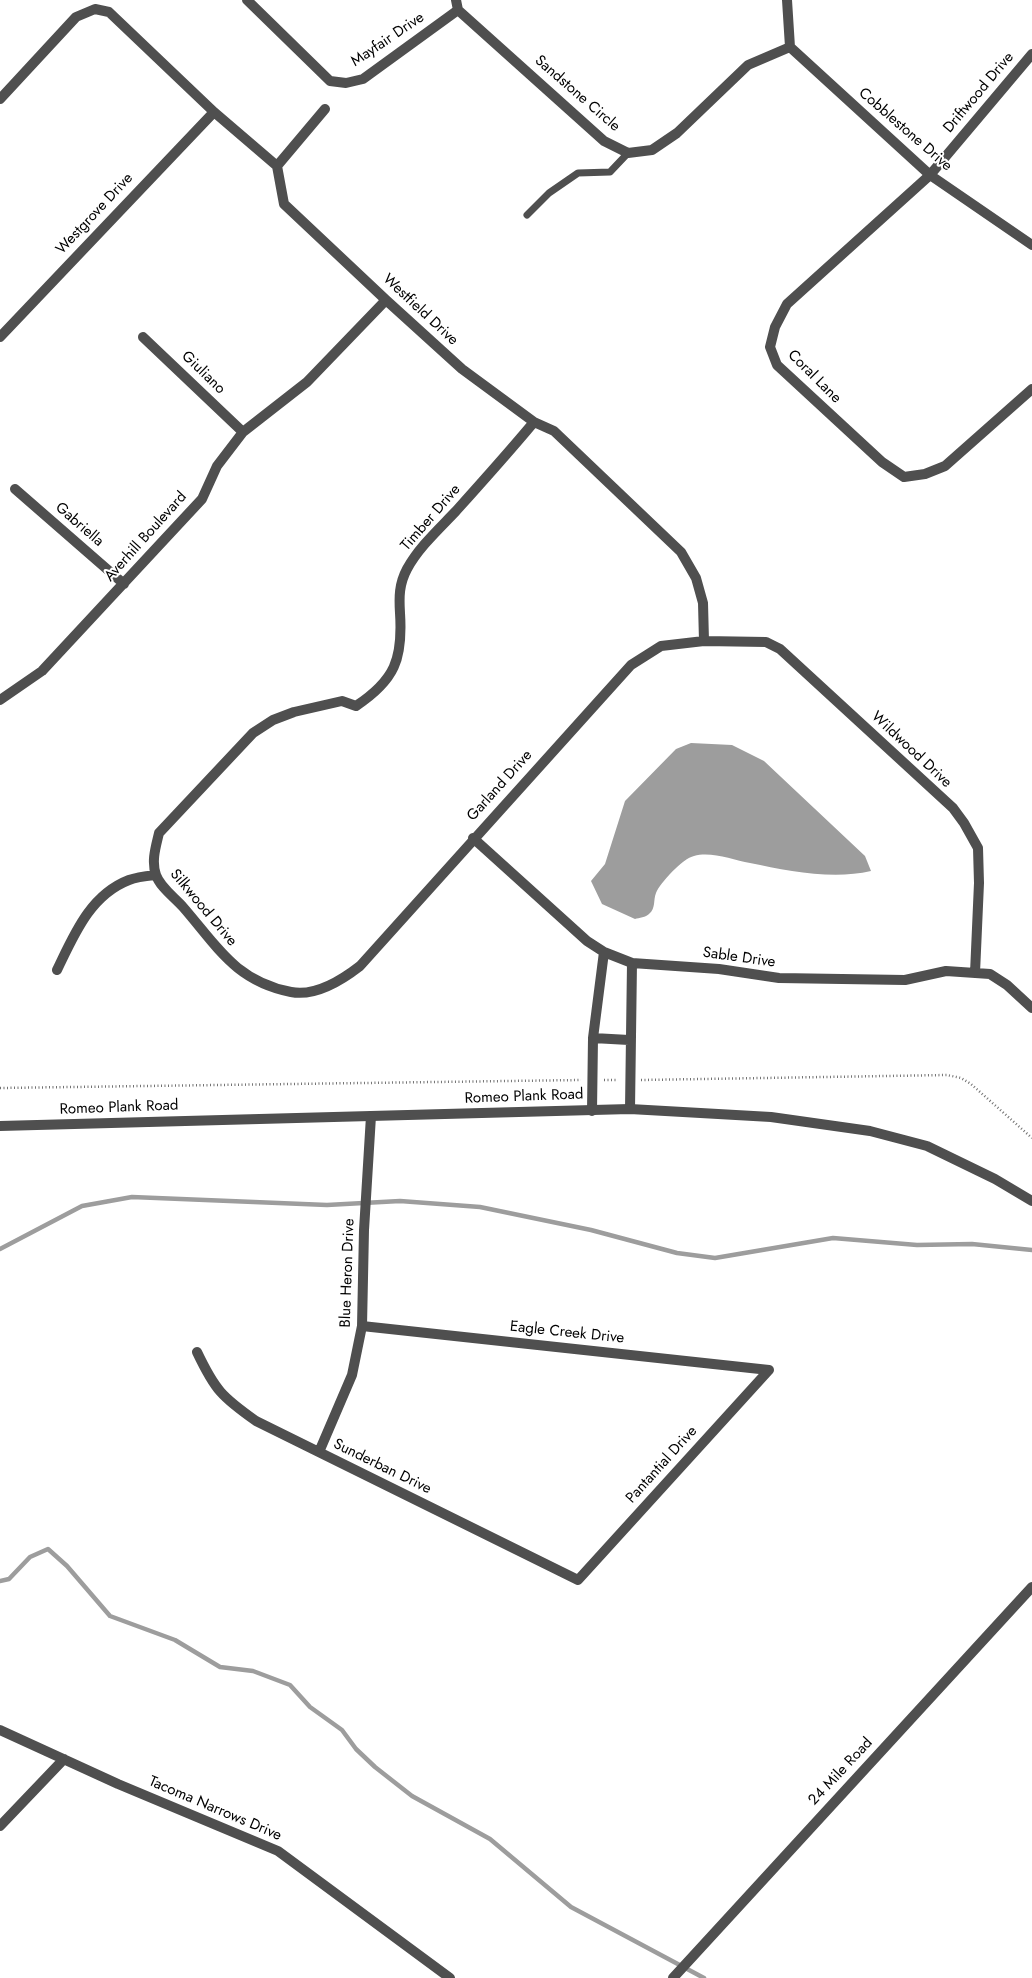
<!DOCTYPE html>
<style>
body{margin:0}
canvas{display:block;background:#fff}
</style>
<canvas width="1032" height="1978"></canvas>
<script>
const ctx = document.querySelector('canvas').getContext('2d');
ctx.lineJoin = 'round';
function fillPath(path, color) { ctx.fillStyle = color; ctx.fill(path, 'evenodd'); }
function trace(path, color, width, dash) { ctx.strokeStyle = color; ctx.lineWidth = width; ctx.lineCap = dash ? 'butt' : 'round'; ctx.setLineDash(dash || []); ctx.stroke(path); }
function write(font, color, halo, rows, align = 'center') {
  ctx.font = font + ' Jost,sans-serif'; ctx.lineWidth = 4; ctx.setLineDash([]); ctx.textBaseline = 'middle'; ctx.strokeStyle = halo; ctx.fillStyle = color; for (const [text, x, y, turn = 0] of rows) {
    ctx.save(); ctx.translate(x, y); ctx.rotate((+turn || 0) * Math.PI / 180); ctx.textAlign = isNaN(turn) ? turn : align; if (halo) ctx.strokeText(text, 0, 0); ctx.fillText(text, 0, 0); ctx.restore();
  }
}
const water = new Path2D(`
 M691,743L732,745L764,761L865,856L871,871C833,880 788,871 750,863C733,860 711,851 694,856C683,858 660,883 656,893C653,900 656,908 649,914C646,917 639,918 635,919L602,904L591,881L605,864L625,801L676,749Z`);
const stream = new Path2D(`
 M0,1249L82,1206L132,1197L327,1205L400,1201L480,1207L591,1230L677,1253L715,1258L833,1238L917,1245L972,1244L1032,1250
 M0,1581L9,1579L30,1557L48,1549L67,1566L110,1616L175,1640L220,1667L253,1671L290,1685L310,1707L342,1730L356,1749L375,1767L412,1796L490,1839L571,1907L704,1978`);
const path = new Path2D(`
 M604,1080H618
 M641,1080L947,1075L961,1078L971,1084L1032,1138
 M0,1088L581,1080`);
const service = new Path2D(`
 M527,215L549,193L578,173L610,172L628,153`);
const minor = new Path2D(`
 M247,0L330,81L346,83L363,79L458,10
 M456,0L458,10L604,141L628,153L652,150L677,133L748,65L790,47
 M787,0L790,47
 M790,47L930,175L1032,245
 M1032,54L930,175L787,304L775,327L770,347L777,365L882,462L904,477L925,474L945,466L1032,389
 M0,99L76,17L95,9L109,12L214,112L277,166L284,204L386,300L462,369L534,422L554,431L681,552L696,578L703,603L704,641
 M277,166L325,109
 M0,337L214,112
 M143,337L243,432
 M534,422C509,452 483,481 456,511C439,529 419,547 407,569C399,584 399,597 400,613C403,659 395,680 356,706L342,701L294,712L273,720L253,733L159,833C156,846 151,861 156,875C160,887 174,897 183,907C217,946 235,981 291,992C316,997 342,980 360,966L631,665L661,646L704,641L766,642L780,649L953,808L964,823L978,848L979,883L975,973
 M15,489L124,584
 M0,700L42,671L202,499L217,466L243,432L307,382L386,300
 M473,838L587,941L604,952L632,963L719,969L779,978L905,980L946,971L990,974L1007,985L1032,1008
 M57,970C74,935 90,895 129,880C137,877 147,876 156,875
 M593,1038L629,1040
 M630,1109L632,963
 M592,1111L593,1038L604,952
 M362,1326L769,1370
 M197,1352C215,1390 222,1397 256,1421L578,1580L769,1370
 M319,1452L352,1375L362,1326L364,1230L371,1116
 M0,1730L118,1784L278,1851L450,1978
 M0,1826L64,1759`);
const tertiary = new Path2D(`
 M0,1126L630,1109L771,1117L870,1131L927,1146L995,1179L1032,1201
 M673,1978L1032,1587`);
const streetNames = [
 ["Mayfair Drive",388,40,-34],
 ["Driftwood Drive",979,93,-50],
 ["Sandstone Circle",577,94,41],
 ["Cobblestone Drive",905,130,41],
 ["Westgrove Drive",95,214,-47],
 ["Westfield Drive",420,310,43],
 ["Giuliano",203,373,44],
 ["Coral Lane",814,377,45],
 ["Timber Drive",431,518,-49],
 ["Gabriella",79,525,41],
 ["Averhill Boulevard",146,537,-48],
 ["Wildwood Drive",911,750,43],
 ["Garland Drive",500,786,-48],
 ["Silkwood Drive",203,908,50],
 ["Sable Drive",739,958,8],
 ["Romeo Plank Road",524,1097,-2],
 ["Romeo Plank Road",119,1108,-2],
 ["Blue Heron Drive",348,1273,-88],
 ["Eagle Creek Drive",567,1333,6],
 ["Pantantial Drive",662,1465,-48],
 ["Sunderban Drive",382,1467,26],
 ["24 Mile Road",841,1772,-47],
 ["Tacoma Narrows Drive",215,1809,23]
];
fillPath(water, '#9d9d9d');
trace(stream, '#9d9d9d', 4.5);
trace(path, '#717171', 2.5, [1, 2.5]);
trace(service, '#4f4f4f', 7);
trace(minor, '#4f4f4f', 10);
trace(tertiary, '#4f4f4f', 10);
write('15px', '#000', '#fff', streetNames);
</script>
